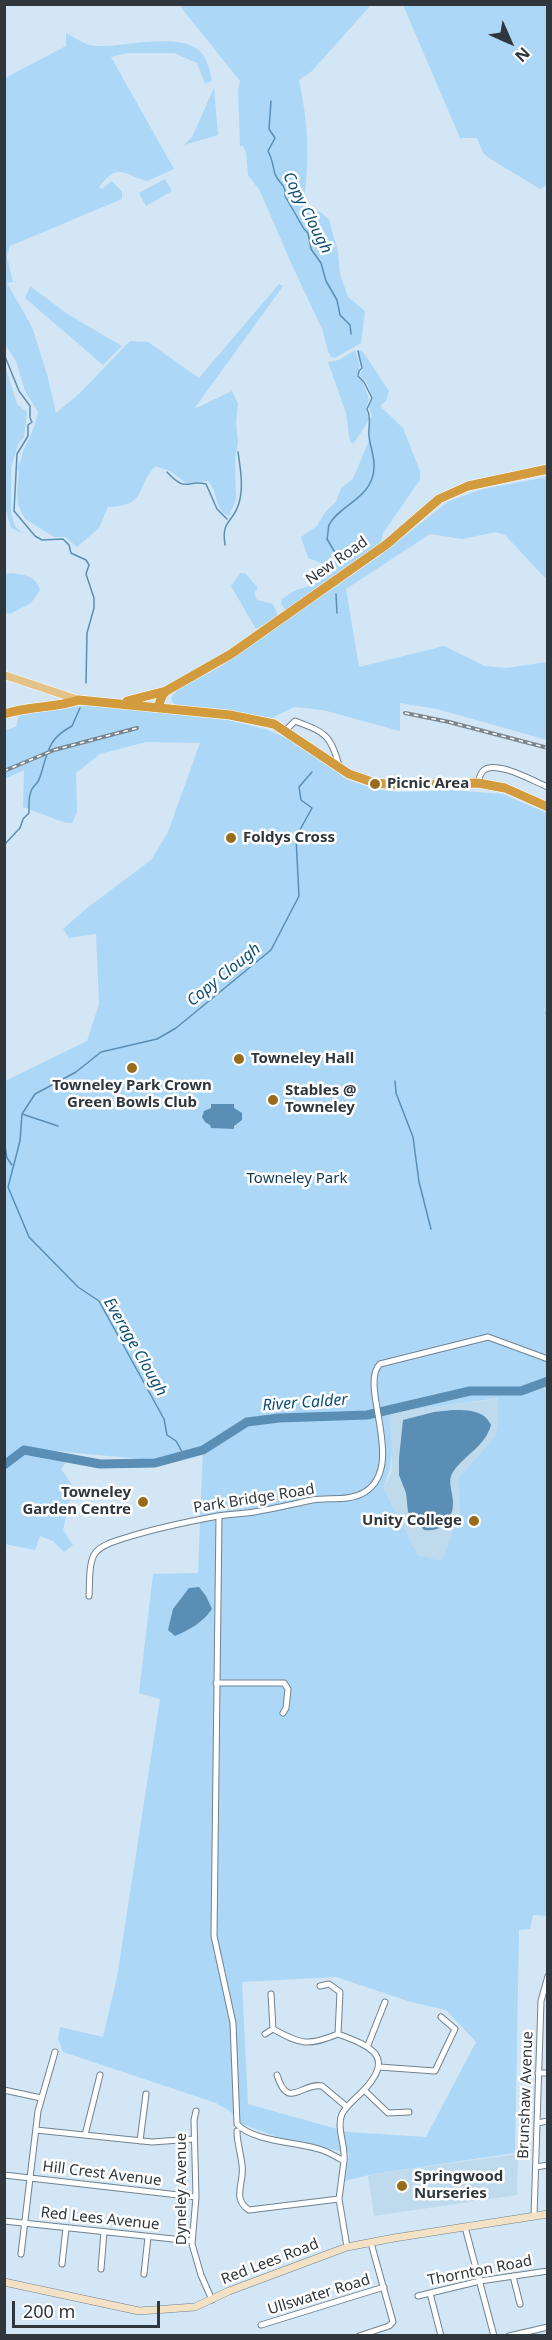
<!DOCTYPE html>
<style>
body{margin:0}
#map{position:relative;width:552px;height:2340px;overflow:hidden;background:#d3e6f5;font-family:"Noto Sans",sans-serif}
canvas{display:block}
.frame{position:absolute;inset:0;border:6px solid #2f373d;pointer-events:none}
.north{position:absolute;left:480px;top:12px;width:60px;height:60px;-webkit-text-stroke:4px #fff;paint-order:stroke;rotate:135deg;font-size:16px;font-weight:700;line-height:24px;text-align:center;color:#2f373d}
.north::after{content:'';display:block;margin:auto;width:21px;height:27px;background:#2f373d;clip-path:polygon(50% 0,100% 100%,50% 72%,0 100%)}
.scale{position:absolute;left:12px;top:2301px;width:148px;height:27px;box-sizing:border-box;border:3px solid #2f373d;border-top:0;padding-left:8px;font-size:18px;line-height:21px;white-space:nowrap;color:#2f373d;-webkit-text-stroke:4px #fff;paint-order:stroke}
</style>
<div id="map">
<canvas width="552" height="2340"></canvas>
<div class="frame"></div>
<div class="north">N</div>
<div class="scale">200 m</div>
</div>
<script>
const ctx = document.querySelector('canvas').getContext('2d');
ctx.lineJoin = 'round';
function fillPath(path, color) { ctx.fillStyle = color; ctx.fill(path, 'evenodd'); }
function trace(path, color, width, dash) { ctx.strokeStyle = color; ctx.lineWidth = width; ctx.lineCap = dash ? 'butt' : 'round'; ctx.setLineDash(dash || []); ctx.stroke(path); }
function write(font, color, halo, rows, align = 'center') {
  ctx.font = font + ' "Noto Sans",sans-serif'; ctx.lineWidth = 5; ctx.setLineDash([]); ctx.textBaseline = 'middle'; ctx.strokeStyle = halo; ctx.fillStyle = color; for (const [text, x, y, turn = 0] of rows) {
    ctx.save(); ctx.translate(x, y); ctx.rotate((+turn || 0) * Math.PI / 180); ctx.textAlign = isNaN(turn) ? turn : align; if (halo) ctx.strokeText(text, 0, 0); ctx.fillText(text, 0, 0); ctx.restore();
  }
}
const built = new Path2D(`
 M547,1392V1589L418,1555L383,1487L391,1473L392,1463L388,1413Z
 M518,2154L517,2195L374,2216L368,2176L373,2174Z`);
const green = new Path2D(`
 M179,5H371L312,71L299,80C308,122 310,158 304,200L314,211L322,213L329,220L338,252L340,274L348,297L365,311L361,343L335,358L331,357L328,352L323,331L291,263L260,191L248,175L246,152L243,146H240L238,91L240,81Z
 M403,5H547V185L540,189L489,158L483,153L477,138H460Z
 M66,33C75,38 85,45 95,46C121,48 186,29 203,55C208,62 210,72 212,81L205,83L197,63L174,53H127L111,57L174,169L147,181C123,175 119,161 99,187L102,189L112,181L122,192V199L10,246L7,257L13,282L7,283L32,327L47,374L56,413L80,393L130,341L148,342L199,378L279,284L283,286L194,409L232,391L238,403L236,423L238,443L235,458L236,499L229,516C213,509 219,492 208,481L186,483L170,471L156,466C135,485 149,506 108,507L99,528L77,547L65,537H54L25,519L18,505L17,488L19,473L17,467C22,461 21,456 24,449C31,436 35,426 38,412L25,391L16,361L4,343L5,78L66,46Z
 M214,88L218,135L184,145L192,137Z
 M165,179L172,191L146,206L139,193Z
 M30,286L69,315L122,346L103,365L25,298Z
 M355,350L360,366L357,375L363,383L369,399L366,409L369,420L354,443L350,442L346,413L328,362L339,360Z
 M358,350L363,352L389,391L386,401L380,406L403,428L420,471V480L383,533L381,542L286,610L281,604L282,599L294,591L314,584L336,569L308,558L301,537L317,526L326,511L336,502L341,488L353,479L370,438V419L372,416L369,407L373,398L366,381L360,376L363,368Z
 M4,362L17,404L27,412L24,438L18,444L11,468V513L15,526L22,533L11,528L4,504Z
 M547,477V580L505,535L496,532L462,539L430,534L346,589L359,667L444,646L485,666L506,668L547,662V740L437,709L400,703V731L323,710L294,707L272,718L213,708L178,706L173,703L171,698L177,690L220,667L378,557L449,501L483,489Z
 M11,573C25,575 35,575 40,590L31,603L10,614L5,612L4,574Z
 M240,573H245L258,588L254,593L257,600L273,604L278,616L256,629L231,586Z
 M88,705L227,720L265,729L298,743L348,780L375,789L398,792L450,790L503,794L547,813L548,1916L533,1915L530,1929L519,1930L515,2153L373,2174L345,2181L349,2153L285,2140L240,2123L230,2111L216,2103L63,2052L58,2038L60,2027L103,2037L117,1977L160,1699L139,1693L153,1574L198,1573L203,1446L151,1460L24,1448L5,1463V1081L87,1041L99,1004L96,934L69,938L63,929L87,908L151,860L168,832L200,743L146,742L100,754L76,773L77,812L72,823H66L23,807L24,770L5,779V730L16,727L19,715ZM498,1398V1427L495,1437L459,1478L460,1513L442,1561L418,1555L383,1487C396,1462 391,1440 389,1413ZM336,1977L411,2002L446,2010L476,2042L426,2137L348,2132L248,2104L242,1982Z
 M25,1453L69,1459L61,1469L73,1486L63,1530L73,1545L64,1552L53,1541L40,1536L35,1550L5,1544V1468Z`);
const water = new Path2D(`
 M211,1104H234V1108L242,1113V1120L234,1126V1129L211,1128L210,1125L205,1122L202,1117L204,1111L211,1108Z
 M453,1410C468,1410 484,1410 491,1425C485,1447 465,1454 453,1472C444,1485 461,1501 448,1520C442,1529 434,1531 424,1530L408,1512L406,1493L399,1475V1458L403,1420L434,1412Z
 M199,1587L206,1596L212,1609C202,1623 191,1629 175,1636L168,1630L173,1609L189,1588Z`);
const stream = new Path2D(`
 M271,101L269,129L275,138L268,151C272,158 273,166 275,174C278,183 287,185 285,196L304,229L308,233L311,249L321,263L326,281L337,300L340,315L350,325L351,334
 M4,354L19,391L30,406V418L32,422L28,425V436L17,454L14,511L35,536L42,540L63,539L69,545L71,553L86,560L89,565L86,574L94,598V608L87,633L86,683
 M167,472C187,494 187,479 206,484L217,509L227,519
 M225,545C221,519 233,524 239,503C244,487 240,466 238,452
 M337,556L327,539C328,535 328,529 329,525C339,505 373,498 374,468C375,457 370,447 369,436C368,426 372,419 367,409L372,398L364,382L358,376L359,371L362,368L358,351
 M336,594L337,613
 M4,845L20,828L23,819L29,813C29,804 28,796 32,789C35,784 39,782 40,777C48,753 47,739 72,726L80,708
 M546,1013L548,1015
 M395,1081L396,1093L413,1137L419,1182L431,1229
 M22,1114L35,1094L76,1072L101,1052L157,1039L176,1028L271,950L299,896L296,837L312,808L301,800L299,787L312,772
 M58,1126L22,1114L20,1141L8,1187L29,1237L78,1287L99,1301L164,1419L167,1435L176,1441L184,1455
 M4,1141L7,1158L12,1165`);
const river = new Path2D(`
 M4,1465L24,1450L100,1464L155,1463L203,1450L247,1422L279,1418L367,1415L470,1391H521L548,1381`);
const street = new Path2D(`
 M285,731L295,721C324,732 331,734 339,766
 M478,783C479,779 480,773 484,770C497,760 535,782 548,787
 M219,1516L214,1936L233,2023L237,2124C253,2142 300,2142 322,2150C330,2153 337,2157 344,2161L339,2199L347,2247
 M89,1596C90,1584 88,1561 96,1552C103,1544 116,1541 125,1538C156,1528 186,1522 218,1516C230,1514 242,1514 254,1512C274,1509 293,1504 312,1500C330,1497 348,1502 365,1492C407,1465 358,1385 380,1364L488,1337L548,1359
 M216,1683H284L288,1689L286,1708L283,1713
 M320,1986L329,1984L340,1992L338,2034
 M271,1994L273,2029
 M273,2029C302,2045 308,2046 338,2034C374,2047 396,2058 361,2093C354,2100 346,2106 342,2114C336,2128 346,2146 344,2161
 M265,2034L273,2029
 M368,2045L385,2002
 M379,2067L435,2071L455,2029L441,2017
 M538,2073H548
 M277,2075C288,2111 302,2082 322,2086L347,2107
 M4,2090L41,2098
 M364,2090L388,2113L409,2112
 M196,2111L194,2120L196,2197L192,2244L201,2275L212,2300
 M537,2123L548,2121
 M36,2130L152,2142L194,2139
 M237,2131C237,2143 241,2154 242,2165C245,2182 231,2198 249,2210L339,2199
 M85,2135L100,2075
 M140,2141L146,2094
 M536,2167L548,2165
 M4,2175L196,2197
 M534,2216L541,2001L548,1976
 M4,2221L192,2241
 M465,2227L494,2336
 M21,2254L38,2111L55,2052
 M62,2264L66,2228
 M101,2269L104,2232
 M144,2274L148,2237
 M513,2276L520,2304
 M430,2293L441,2336
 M418,2296L480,2281L548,2271
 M261,2325L384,2287
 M359,2336L389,2326L393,2322L371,2243
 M509,2336L548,2327`);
const secondary = new Path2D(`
 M4,2282L139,2311L195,2307L229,2291L347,2247L394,2238L548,2214`);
const primary = new Path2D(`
 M4,675L79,700`);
const highway = new Path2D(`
 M127,701L166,691
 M158,707L162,696L166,691L231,654L387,544L439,499L468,486L548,469
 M4,714C29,706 55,708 79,700L230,715L274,724L349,774L375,783L397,785L478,783L505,788L548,807`);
const rail = new Path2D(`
 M405,713L449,722L548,748
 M4,771L54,750L137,728`);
const markers = [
 [375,784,6,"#986c1a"],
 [231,838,6,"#986c1a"],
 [239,1059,6,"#986c1a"],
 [132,1068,6,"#986c1a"],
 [273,1100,6,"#986c1a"],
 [143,1502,6,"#986c1a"],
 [474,1521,6,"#986c1a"],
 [402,2186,6,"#986c1a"]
];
const streetNames = [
 ["New Road",337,561,-35],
 ["Park Bridge Road",254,1499,-9],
 ["Brunshaw Avenue",526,2095,-88],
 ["Hill Crest Avenue",102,2174,7],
 ["Dyneley Avenue",182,2189,-90],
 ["Red Lees Avenue",100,2219,6],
 ["Red Lees Road",270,2262,-21],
 ["Thornton Road",480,2271,-11],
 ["Ullswater Road",319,2295,-17]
];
const poiNames = [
 ["Picnic Area",387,784],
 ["Foldys Cross",243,838],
 ["Towneley Hall",251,1059],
 ["Towneley Park Crown",132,1086,"center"],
 ["Green Bowls Club",132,1103,"center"],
 ["Stables @",285,1091],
 ["Towneley",285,1108],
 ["Towneley",131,1493,"right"],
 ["Garden Centre",131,1510,"right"],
 ["Unity College",462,1521,"right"],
 ["Springwood",414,2177],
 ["Nurseries",414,2194]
];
const parkNames = [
 ["Towneley Park",297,1179]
];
const waterNames = [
 ["Copy Clough",307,213,63],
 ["Copy Clough",224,975,-39],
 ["Everage Clough",135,1347,60],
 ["River Calder",305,1403,-4]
];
fillPath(built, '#c0daed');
fillPath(green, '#acd7f7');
fillPath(water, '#5a8eb4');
trace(stream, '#5a8eb4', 1.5);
trace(river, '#5a8eb4', 9);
trace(street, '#70828f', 7);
trace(secondary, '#70828f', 8);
trace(primary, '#fff', 9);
trace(highway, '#fff', 10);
trace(street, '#fff', 5);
trace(secondary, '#f2e1c5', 7);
trace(primary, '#e4c38b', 8);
trace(highway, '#d29b3d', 9);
trace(rail, '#798690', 4);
trace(rail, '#fff', 1.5, [4.5]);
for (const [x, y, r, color] of markers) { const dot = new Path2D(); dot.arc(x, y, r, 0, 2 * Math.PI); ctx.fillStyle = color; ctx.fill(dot); trace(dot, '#fff', 2); }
write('15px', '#2f373d', '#fff', streetNames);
write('bold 15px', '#2f373d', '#fff', poiNames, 'left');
write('15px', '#103b56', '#fff', parkNames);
write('italic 16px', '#0c4e74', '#fff', waterNames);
</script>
